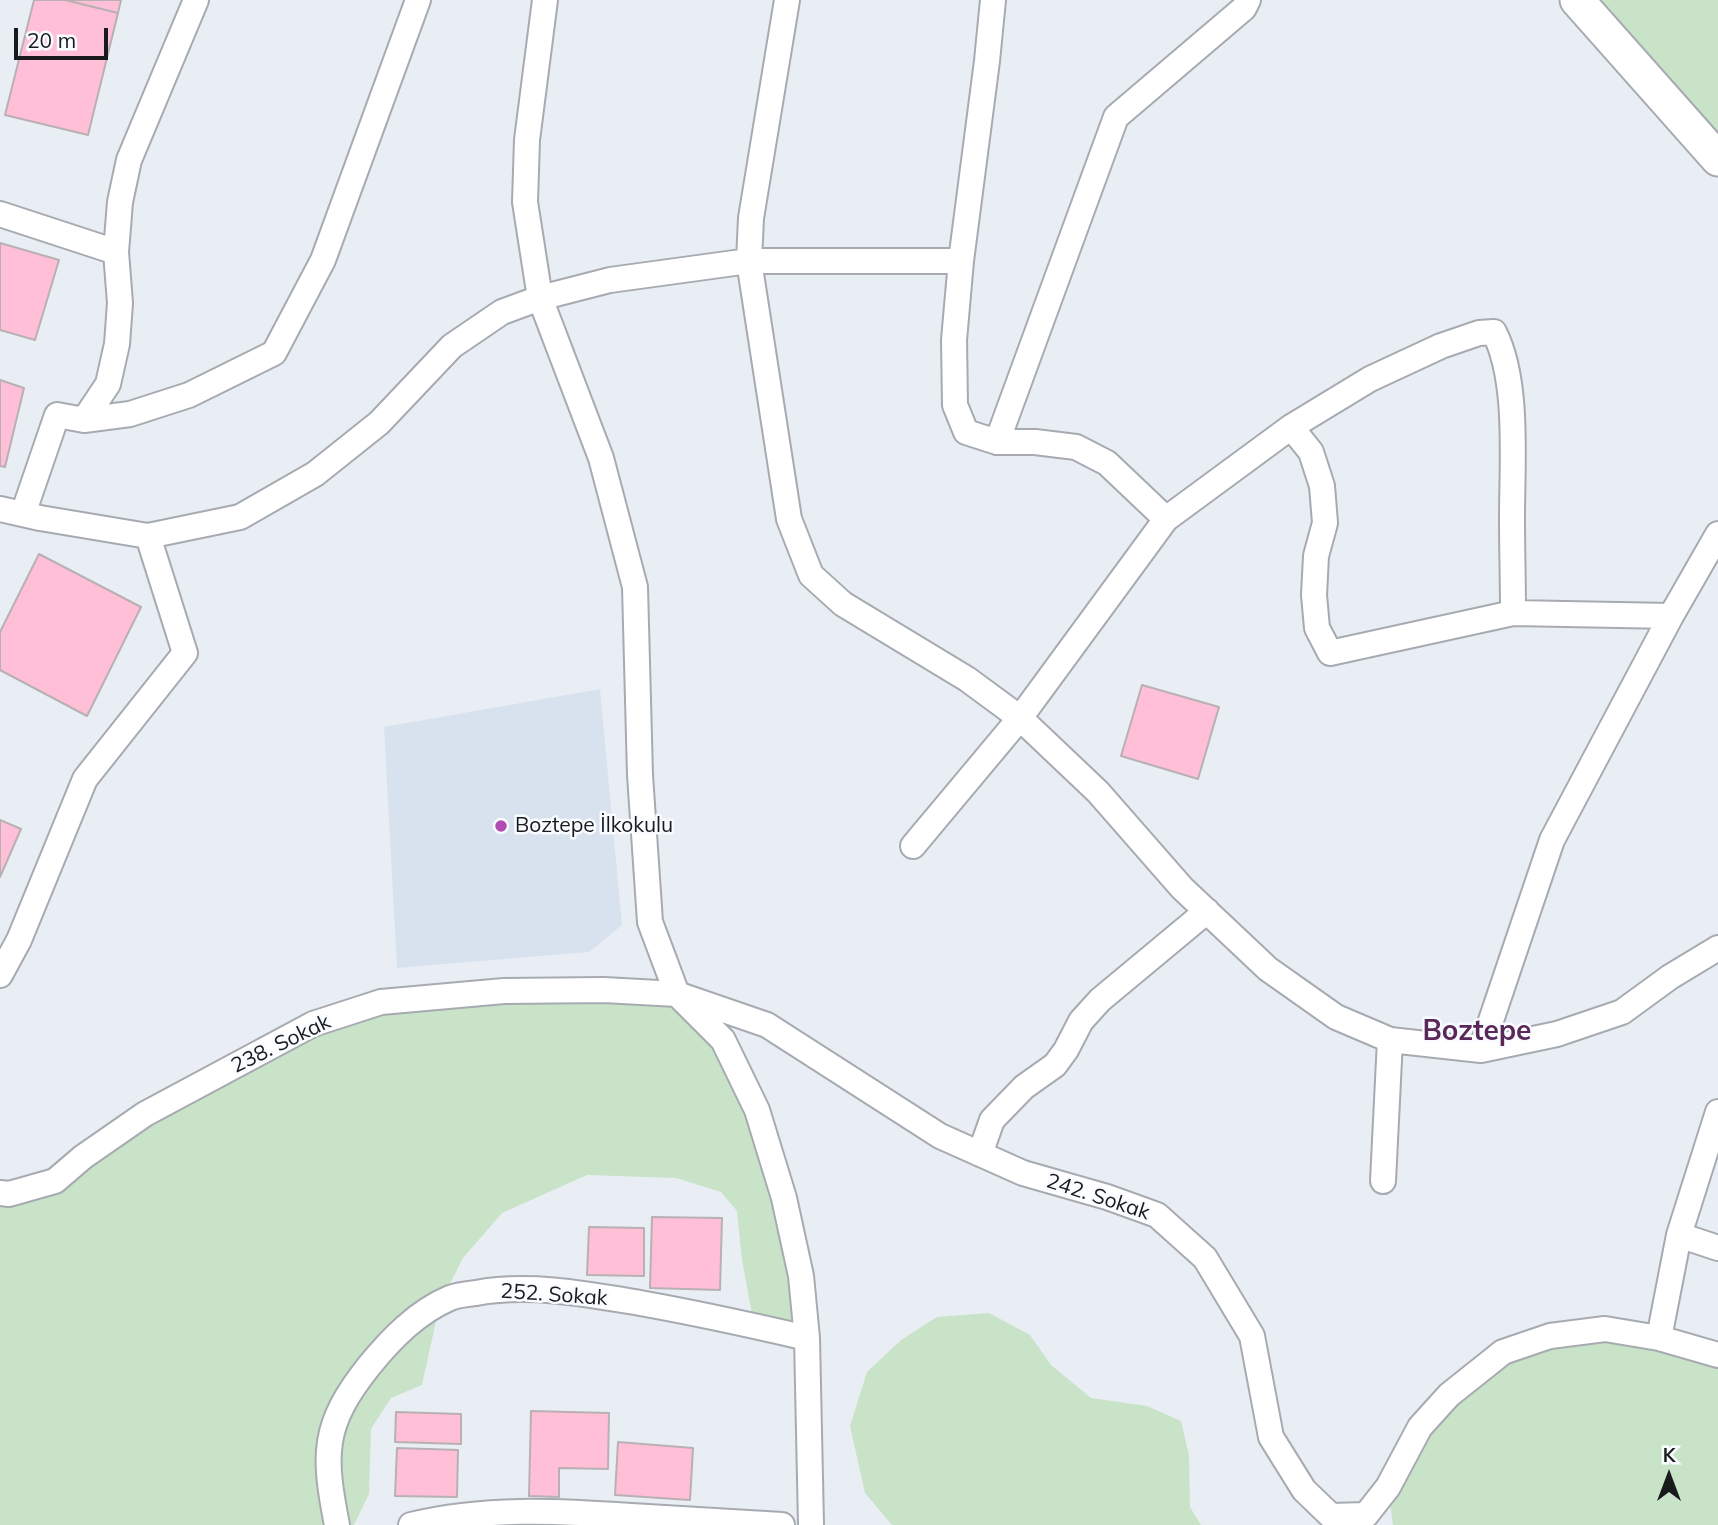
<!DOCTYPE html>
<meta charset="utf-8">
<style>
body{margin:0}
#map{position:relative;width:1718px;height:1525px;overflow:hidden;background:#e9eef4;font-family:Mulish,sans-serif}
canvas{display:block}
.north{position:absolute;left:1634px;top:1441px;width:70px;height:70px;-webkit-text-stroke:5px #f8fbff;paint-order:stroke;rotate:0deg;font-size:19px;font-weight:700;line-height:28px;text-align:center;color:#181a1c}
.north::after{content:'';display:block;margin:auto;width:24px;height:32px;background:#181a1c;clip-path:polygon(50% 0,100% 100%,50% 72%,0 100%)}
.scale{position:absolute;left:14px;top:28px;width:94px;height:32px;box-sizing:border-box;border:4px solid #181a1c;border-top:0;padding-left:9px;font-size:21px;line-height:24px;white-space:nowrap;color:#181a1c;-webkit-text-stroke:5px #f8fbff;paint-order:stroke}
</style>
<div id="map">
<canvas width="1718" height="1525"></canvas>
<div class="north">K</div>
<div class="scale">20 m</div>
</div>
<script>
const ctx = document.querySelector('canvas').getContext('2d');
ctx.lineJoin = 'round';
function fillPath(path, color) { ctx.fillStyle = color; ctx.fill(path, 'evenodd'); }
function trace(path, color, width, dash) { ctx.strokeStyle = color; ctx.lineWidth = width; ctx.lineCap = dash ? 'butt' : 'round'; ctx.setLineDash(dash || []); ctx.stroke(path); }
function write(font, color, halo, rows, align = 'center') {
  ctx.font = font + ' Mulish,sans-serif'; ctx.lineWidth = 5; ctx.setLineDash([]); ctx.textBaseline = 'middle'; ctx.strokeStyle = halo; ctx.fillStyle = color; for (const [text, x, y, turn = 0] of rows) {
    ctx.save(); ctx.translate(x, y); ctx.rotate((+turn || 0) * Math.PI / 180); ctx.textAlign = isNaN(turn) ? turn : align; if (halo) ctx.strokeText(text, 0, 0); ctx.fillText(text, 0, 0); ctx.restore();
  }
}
const built = new Path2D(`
 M600,689L622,925L589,952L397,968L384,727Z`);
const green = new Path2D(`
 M1577,0H1718V159Z
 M677,994L757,1110L807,1338L754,1325L742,1260L737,1211L721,1192L676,1178L587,1175L502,1213L463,1258L440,1303L422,1385L391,1398L371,1429L369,1494L354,1525H0V1193L83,1157L381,1002Z
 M989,1313L1030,1335L1051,1365L1091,1398L1147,1406L1181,1421L1189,1455L1190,1507L1201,1525H892L865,1493L850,1426L867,1372L901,1340L937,1317Z
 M1605,1329L1718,1355V1525H1393L1388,1487L1420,1427L1503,1352Z`);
const building = new Path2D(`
 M34,0H65L118,13L88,135L5,115Z
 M65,0H121L118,13Z
 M0,243L59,260L35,340L0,330Z
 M0,380L24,388L5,467L0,466Z
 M39,554L141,607L87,716L0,670V632Z
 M1142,685L1219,707L1198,779L1121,756Z
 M0,820L21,829L0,877Z
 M652,1217L722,1218L720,1290L650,1288Z
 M589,1227L644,1228V1276L587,1275Z
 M531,1411L609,1413L608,1469L559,1468V1497L529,1496Z
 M396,1412L461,1414V1444L395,1442Z
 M618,1442L693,1448L690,1500L615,1495Z
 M397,1448L458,1450L457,1497L395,1496Z`);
const street = new Path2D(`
 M545,0L527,140L525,202L540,298L601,458L635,587L640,775L650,922L677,994L723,1040L757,1110L784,1198L801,1276L807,1338L811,1525
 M787,0L751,218L749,261L789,519L811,575L843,604L967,679L1020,718L1098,792L1182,888L1268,969L1336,1017L1390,1040L1481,1050L1557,1034L1622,1012L1670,977L1718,948
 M993,0L987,61L961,261L954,340L955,405L966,432L997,442H1035L1076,447L1107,463L1166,519
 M0,214L116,252
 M84,420L108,384L117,344L120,303L116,252L120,202L129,160L196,0
 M1291,427L1311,452L1322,486L1325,523L1316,556L1314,595L1317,628L1330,653L1513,613L1671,616
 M997,442L1116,117L1244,8L1248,0
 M0,509L40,518L148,536L240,517L315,474L379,423L452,346L502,312L540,298L610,280L749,261H961
 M23,514L57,415L84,420L130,414L189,395L274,353L323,260L418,0
 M913,846L1020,718L1166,519L1291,427L1370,379L1441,346L1479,333L1494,332C1519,380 1512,463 1512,517C1512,549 1513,581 1513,613
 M0,975L19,940L85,779L185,653L148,536
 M1481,1050L1552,840L1671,616L1718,534
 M980,1154L992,1120L1024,1087L1055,1065L1066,1050L1081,1021L1100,1000L1207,911
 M1383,1181L1390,1040
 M0,1193L9,1194L55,1181L83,1157L145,1114L313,1024L381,1002L504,991L604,990L677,994L767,1025L940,1136L1023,1173L1107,1197L1157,1215L1205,1258L1252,1336L1271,1437L1304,1490L1331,1516L1366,1515L1388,1487L1420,1427L1449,1395L1503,1352L1550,1336L1605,1329L1659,1338L1718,1355
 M1679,1235L1718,1248
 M1659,1338L1679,1235L1718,1112
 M337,1525C323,1454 322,1425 369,1366C391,1339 417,1312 450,1298C457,1295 467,1294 476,1293C529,1283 587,1294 640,1303C696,1313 751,1325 807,1338
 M411,1525C483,1507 558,1511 631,1516C682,1519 732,1522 782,1525`);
const secondary = new Path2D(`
 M1577,0L1718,159`);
const markers = [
 [501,826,7,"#b14cb2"]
];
const poiNames = [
 ["Boztepe İlkokulu",515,826]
];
const streetNames = [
 ["238. Sokak",281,1044,-26],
 ["242. Sokak",1098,1197,18],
 ["252. Sokak",554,1295,4]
];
const districtNames = [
 ["Boztepe",1477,1032]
];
fillPath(built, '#d8e2ee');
fillPath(green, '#c8e3c7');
fillPath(building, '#ffbfd7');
trace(building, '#b8b0b3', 2);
trace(street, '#a7abb1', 28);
trace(secondary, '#a7abb1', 37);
trace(street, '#fff', 24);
trace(secondary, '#fff', 33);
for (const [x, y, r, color] of markers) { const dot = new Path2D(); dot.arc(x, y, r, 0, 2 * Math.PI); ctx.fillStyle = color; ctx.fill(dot); trace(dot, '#f8fbff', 2.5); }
write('21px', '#181a1c', '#f8fbff', poiNames, 'left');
write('21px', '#181a1c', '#f8fbff', streetNames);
write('bold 28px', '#592859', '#f8fbff', districtNames);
</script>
